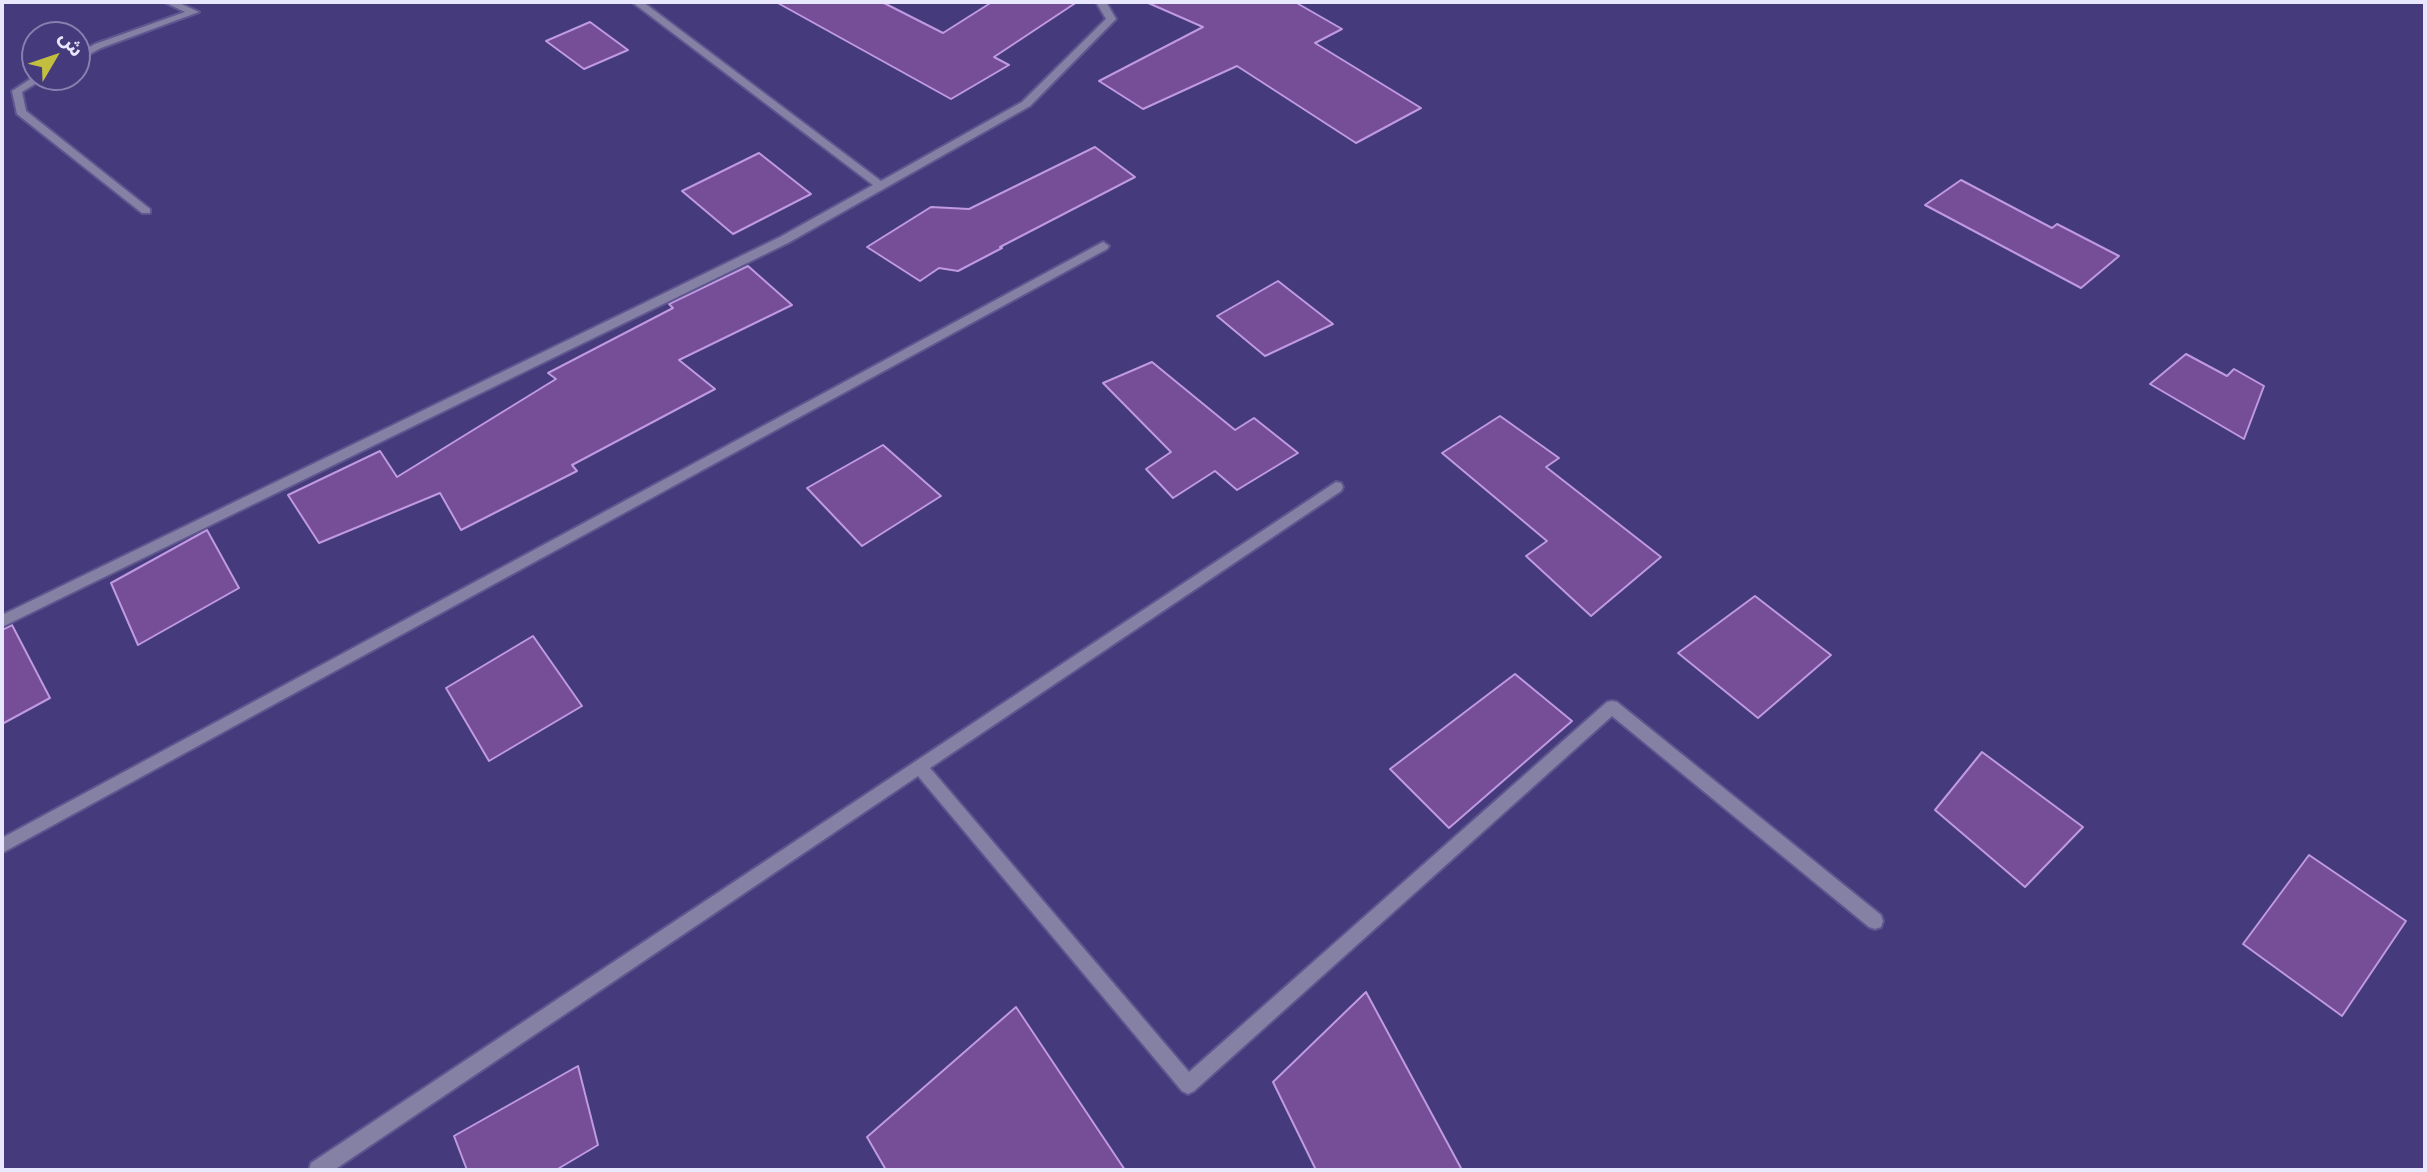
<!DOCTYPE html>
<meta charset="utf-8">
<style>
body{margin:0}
#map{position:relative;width:2427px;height:1172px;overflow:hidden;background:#453a7b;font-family:"Roboto Serif","Noto Sans Arabic",serif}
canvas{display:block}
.frame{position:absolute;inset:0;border:4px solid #e8e7fe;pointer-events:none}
.north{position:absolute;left:21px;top:21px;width:70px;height:70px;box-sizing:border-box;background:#453a7b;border:2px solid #867faf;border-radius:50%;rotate:51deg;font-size:19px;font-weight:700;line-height:28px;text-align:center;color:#e8e7fe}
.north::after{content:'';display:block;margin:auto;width:24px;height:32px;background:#c1be40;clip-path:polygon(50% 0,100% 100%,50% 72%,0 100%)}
</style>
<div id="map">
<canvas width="2427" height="1172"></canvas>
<div class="frame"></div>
<div class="north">ش</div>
</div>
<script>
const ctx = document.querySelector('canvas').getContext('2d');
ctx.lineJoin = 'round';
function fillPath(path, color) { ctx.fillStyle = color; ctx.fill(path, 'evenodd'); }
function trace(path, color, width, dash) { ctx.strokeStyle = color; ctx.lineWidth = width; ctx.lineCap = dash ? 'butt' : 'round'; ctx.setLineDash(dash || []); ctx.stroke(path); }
const building = new Path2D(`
 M776,2H882L943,33L992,2H1077L994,57L1009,65L951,99Z
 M1146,2H1295L1342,29L1315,43L1421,108L1356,143L1237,66L1143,109L1099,81L1203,27Z
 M590,22L628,50L584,69L546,41Z
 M1095,147L1135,177L1000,247L1002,248L958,271L939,268L920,281L867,247L931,207L969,209Z
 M759,153L811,194L733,234L682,191Z
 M1961,180L2052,228L2057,224L2119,256L2081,288L1925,205Z
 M748,266L792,305L679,360L715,389L572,465L577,471L461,530L440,493L319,543L288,495L380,451L397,477L556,379L548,373L673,308L669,304Z
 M1278,281L1333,324L1265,356L1217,316Z
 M2186,354L2227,376L2234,369L2264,386L2244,439L2150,384Z
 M1152,362L1235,430L1254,418L1298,453L1237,490L1215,471L1173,498L1146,469L1171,452L1103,383Z
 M1500,416L1559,458L1546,467L1661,557L1591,616L1526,556L1547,541L1442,453Z
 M883,445L941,496L862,546L807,488Z
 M207,530L239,588L138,645L111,583Z
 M1755,596L1831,655L1758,718L1678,653Z
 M12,625L50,698L2,724V630Z
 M533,636L582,706L489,761L446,688Z
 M1515,674L1572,721L1449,828L1390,769Z
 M1982,752L2083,827L2025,887L1935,810Z
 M2309,855L2406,921L2342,1016L2243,944Z
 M1366,992L1462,1170H1316L1273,1082Z
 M1016,1007L1125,1170H886L867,1137Z
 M578,1066L598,1145L556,1170H467L454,1136Z`);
const minor = new Path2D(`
 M164,2H177L199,12L101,48L77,61V54L95,44L185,12Z
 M632,2H643L881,181L1022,102L1106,19L1096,2H1106L1116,19L1030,106L788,243L2,627V615L780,237L873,185Z
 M35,76L46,77L22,92L26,111L150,209V213H142L17,114L12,91Z
 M1103,242L1109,246L1107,249L2,853V838Z
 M1336,482L1341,483L1343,487L1341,491L930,768L1189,1072L1607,702L1612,701L1617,702L1881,915L1883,921L1881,927L1875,929L1869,927L1612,716L1194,1091L1188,1094L1182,1091L918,776L334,1170H309L311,1163Z`);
fillPath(building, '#764d97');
trace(building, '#bf9ae0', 2);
trace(minor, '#5f5690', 4);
fillPath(minor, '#8481a5');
</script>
